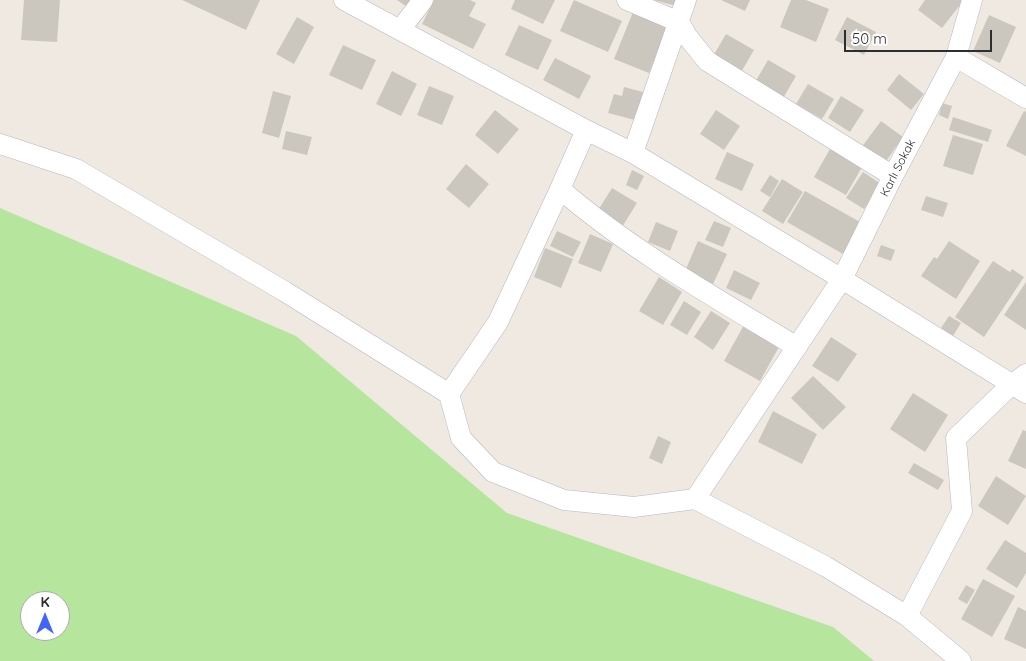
<!DOCTYPE html>
<meta charset="utf-8">
<style>
body{margin:0}
#map{position:relative;width:1026px;height:661px;overflow:hidden;background:#efe9e1;font-family:Quicksand,sans-serif}
canvas{display:block}
.north{position:absolute;left:20px;top:591px;width:50px;height:50px;box-sizing:border-box;background:#fff;border:1px solid #ababab;border-radius:50%;rotate:0deg;font-size:14px;font-weight:700;line-height:20px;text-align:center;color:#2e2e2e}
.north::after{content:'';display:block;margin:auto;width:18px;height:22px;background:#4264fb;clip-path:polygon(50% 0,100% 100%,50% 72%,0 100%)}
.scale{position:absolute;left:844px;top:30px;width:148px;height:22px;box-sizing:border-box;border:2px solid #2e2e2e;border-top:0;padding-left:6px;font-size:15px;line-height:18px;white-space:nowrap;color:#2e2e2e;-webkit-text-stroke:4px #fff;paint-order:stroke}
</style>
<div id="map">
<canvas width="1026" height="661"></canvas>
<div class="north">K</div>
<div class="scale">50 m</div>
</div>
<script>
const ctx = document.querySelector('canvas').getContext('2d');
ctx.lineJoin = 'round';
function fillPath(path, color) { ctx.fillStyle = color; ctx.fill(path, 'evenodd'); }
function trace(path, color, width, dash) { ctx.strokeStyle = color; ctx.lineWidth = width; ctx.lineCap = dash ? 'butt' : 'round'; ctx.setLineDash(dash || []); ctx.stroke(path); }
function write(font, color, halo, rows, align = 'center') {
  ctx.font = font + ' Quicksand,sans-serif'; ctx.lineWidth = 5; ctx.setLineDash([]); ctx.textBaseline = 'middle'; ctx.strokeStyle = halo; ctx.fillStyle = color; for (const [text, x, y, turn = 0] of rows) {
    ctx.save(); ctx.translate(x, y); ctx.rotate((+turn || 0) * Math.PI / 180); ctx.textAlign = isNaN(turn) ? turn : align; if (halo) ctx.strokeText(text, 0, 0); ctx.fillText(text, 0, 0); ctx.restore();
  }
}
const green = new Path2D(`
 M0,208L296,336L507,513L833,627L874,661H0ZM30,601H60V631H30Z`);
const building = new Path2D(`
 M24,0H60L57,42L21,40Z
 M182,0H260L246,30Z
 M397,0H416L410,9Z
 M434,0H470L476,3L469,16L486,24L473,49L422,24Z
 M515,0H555L543,24L511,9Z
 M574,0L622,21L608,52L560,31Z
 M654,0H677L676,6Z
 M721,0H750L745,11Z
 M791,0H806L829,9L816,42L780,27Z
 M925,0H964L942,28L918,10Z
 M635,7L670,22L649,73L614,59Z
 M989,15L1016,27L1000,63L973,51Z
 M297,17L314,27L294,64L276,54Z
 M847,17L876,32L864,55L835,40Z
 M519,25L552,40L538,70L505,55Z
 M726,34L754,50L740,74L712,58Z
 M343,45L376,60L362,90L329,75Z
 M555,58L591,76L579,99L543,80Z
 M768,60L796,76L782,100L754,84Z
 M392,71L417,84L401,116L376,104Z
 M899,74L924,94L911,110L887,90Z
 M808,84L834,99L822,119L796,104Z
 M429,86L454,96L442,125L417,115Z
 M624,87L643,92L635,120L608,113L614,94L622,96Z
 M273,91L291,96L279,138L262,133Z
 M841,96L864,110L850,132L828,118Z
 M942,103L952,106L948,119L939,115Z
 M495,110L519,129L498,154L475,135Z
 M716,110L740,126L724,150L700,134Z
 M1024,111L1026,112V156L1006,146Z
 M953,117L992,130L988,142L949,130Z
 M881,121L903,137L884,164L861,148Z
 M286,131L312,137L307,155L282,149Z
 M953,135L983,144L973,175L943,166Z
 M830,149L862,167L846,195L814,177Z
 M727,152L754,164L742,191L715,179Z
 M466,164L489,184L469,208L446,189Z
 M632,170L644,176L637,190L626,185Z
 M863,172L881,184L864,209L846,198Z
 M770,175L779,181L770,197L760,191Z
 M782,179L803,192L783,224L762,211Z
 M612,188L637,203L622,227L597,212Z
 M805,191L860,222L843,254L787,222Z
 M926,196L948,203L943,217L921,210Z
 M714,221L731,228L723,247L705,240Z
 M656,222L678,231L670,251L648,242Z
 M557,231L581,242L573,257L550,246Z
 M590,234L613,244L601,272L578,263Z
 M698,241L727,254L713,284L685,271Z
 M949,241L980,261L956,299L921,276L934,257L937,259Z
 M881,245L895,250L891,261L877,256Z
 M545,248L573,259L561,288L534,277Z
 M993,261L1010,272L1012,269L1024,277L984,337L955,317Z
 M734,270L760,283L751,300L726,288Z
 M659,277L682,292L663,325L639,311Z
 M1026,282V330L1004,315Z
 M684,301L701,312L687,335L670,325Z
 M711,311L730,323L713,350L694,337Z
 M949,316L961,323L953,336L941,328Z
 M744,325L780,345L760,381L724,361Z
 M831,337L857,354L838,382L812,366Z
 M813,376L846,407L823,430L791,398Z
 M913,393L948,415L925,452L890,429Z
 M773,411L817,434L802,464L758,442Z
 M1023,430L1026,431V469L1008,461Z
 M658,436L671,442L662,464L649,458Z
 M914,463L944,480L938,490L908,473Z
 M996,476L1026,496L1008,525L978,506Z
 M1005,540L1026,553V573L1017,588L986,569Z
 M983,579L1015,596L992,637L961,619Z
 M966,585L975,590L967,604L958,599Z
 M1018,607L1026,611V649L1004,639Z`);
const minor = new Path2D(`
 M344,0L586,130L633,153L842,279L1026,393
 M627,0L679,22L687,36L707,61L893,176
 M400,30L423,0
 M956,57L1026,98
 M586,130L560,189L498,322L449,394L461,438L493,472L564,500L634,507L695,499L825,566L907,616L961,661
 M0,144L76,169L284,291L449,394
 M633,153L686,0
 M560,189C632,251 716,298 797,347
 M695,499L842,279L893,176L956,57L972,0
 M907,616L962,511L956,438L1011,385L1026,374`);
const streetNames = [
 ["Karlı Sokak",898,168,-63]
];
fillPath(green, '#b6e59e');
fillPath(building, '#cbc7bf');
trace(minor, '#b4b7c1', 21);
trace(minor, '#fff', 20);
write('12px', '#2e2e2e', '#fff', streetNames);
</script>
